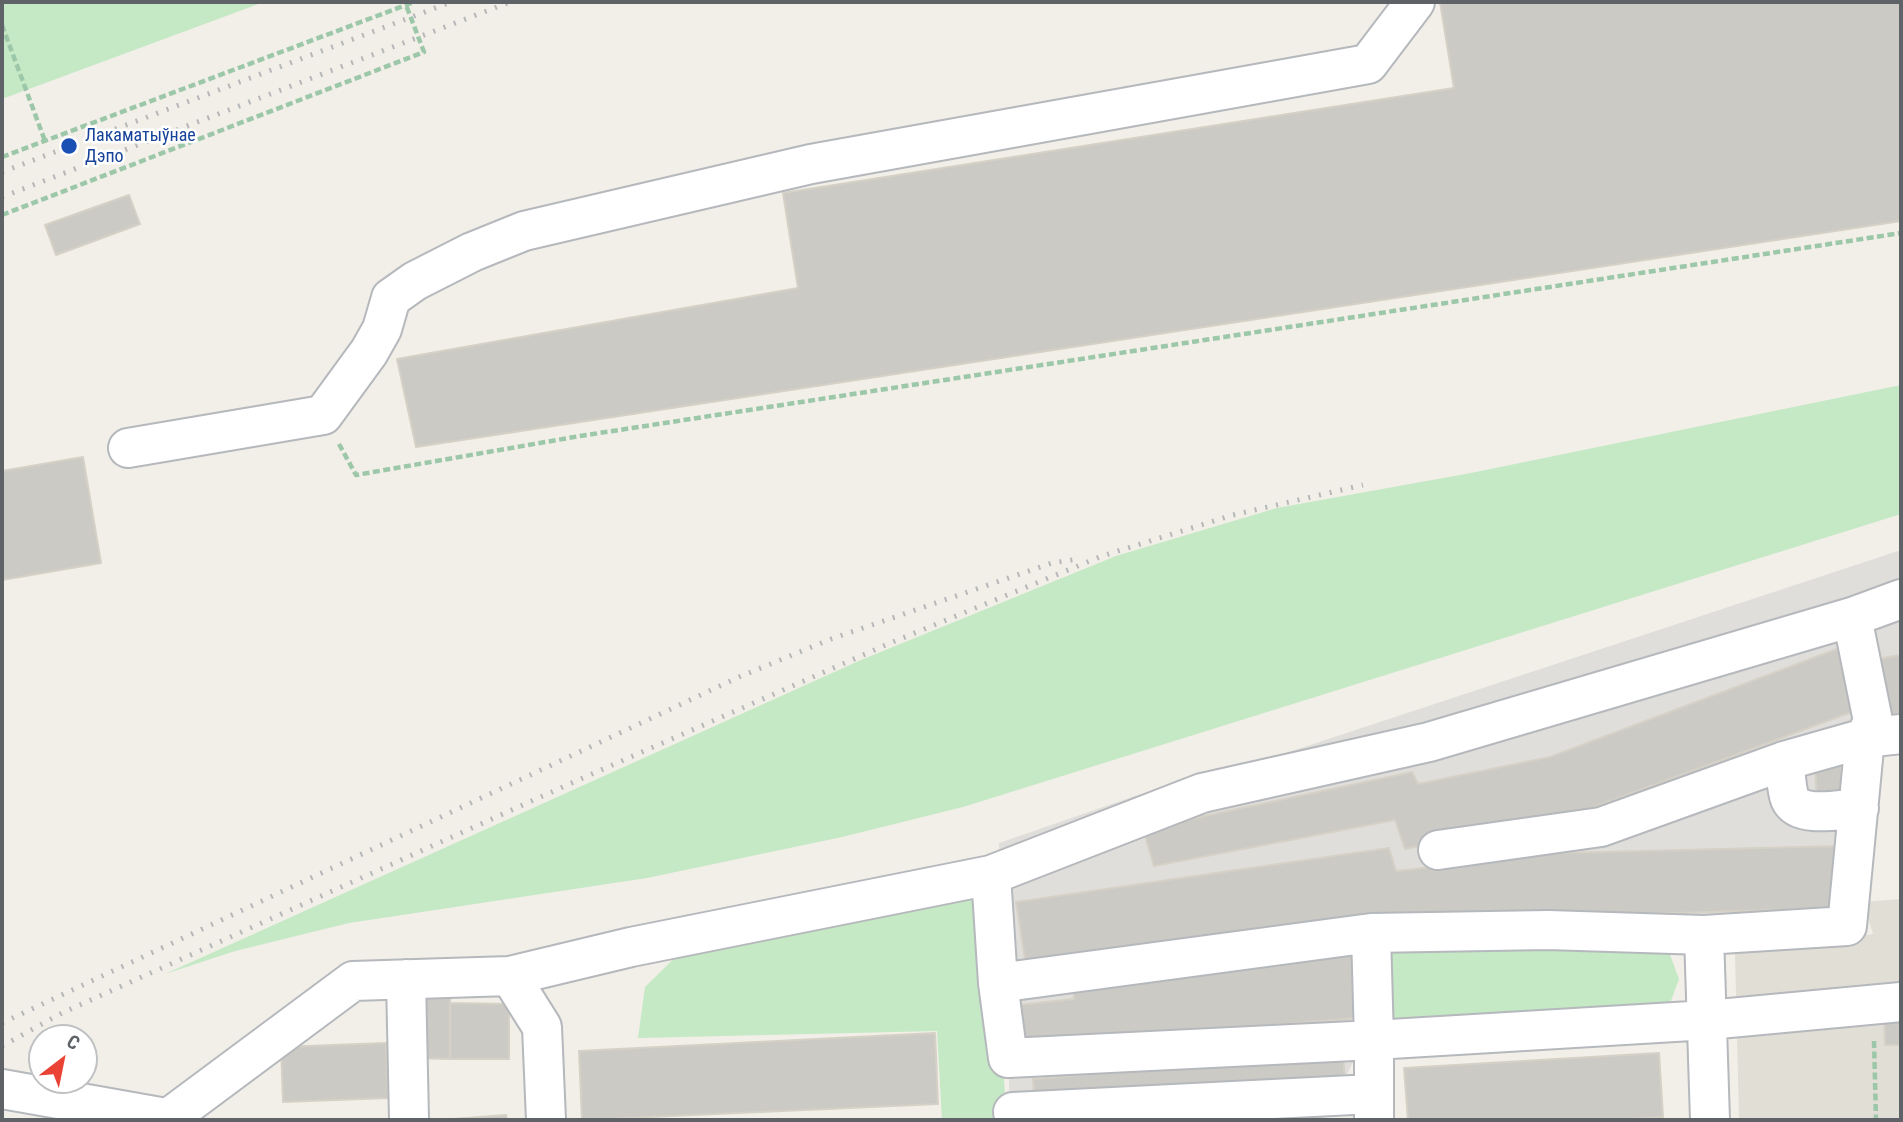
<!DOCTYPE html>
<meta charset="utf-8">
<style>
body{margin:0}
#map{position:relative;width:1903px;height:1122px;overflow:hidden;background:#f1efe8;font-family:"Roboto Condensed",sans-serif}
canvas{display:block}
.frame{position:absolute;inset:0;border:4px solid #5f6368;pointer-events:none}
.north{position:absolute;left:28px;top:1024px;width:70px;height:70px;box-sizing:border-box;background:#fff;border:2px solid #bfc1c3;border-radius:50%;rotate:32deg;font-size:19px;font-weight:700;line-height:28px;text-align:center;color:#5f6368}
.north::after{content:'';display:block;margin:auto;width:24px;height:32px;background:#ea4335;clip-path:polygon(50% 0,100% 100%,50% 72%,0 100%)}
</style>
<div id="map">
<canvas width="1903" height="1122"></canvas>
<div class="frame"></div>
<div class="north">С</div>
</div>
<script>
const ctx = document.querySelector('canvas').getContext('2d');
ctx.lineJoin = 'round';
function fillPath(path, color) { ctx.fillStyle = color; ctx.fill(path, 'evenodd'); }
function trace(path, color, width, dash) { ctx.strokeStyle = color; ctx.lineWidth = width; ctx.lineCap = dash ? 'butt' : 'round'; ctx.setLineDash(dash || []); ctx.stroke(path); }
function write(font, color, halo, rows, align = 'center') {
  ctx.font = font + ' "Roboto Condensed",sans-serif'; ctx.lineWidth = 5; ctx.setLineDash([]); ctx.textBaseline = 'middle'; ctx.strokeStyle = halo; ctx.fillStyle = color; for (const [text, x, y, turn = 0] of rows) {
    ctx.save(); ctx.translate(x, y); ctx.rotate((+turn || 0) * Math.PI / 180); ctx.textAlign = isNaN(turn) ? turn : align; if (halo) ctx.strokeText(text, 0, 0); ctx.fillText(text, 0, 0); ctx.restore();
  }
}
const industrial = new Path2D(`
 M1901,550V752L1872,755L1861,946L1415,930L1344,1081L1010,1107L999,843L1135,796L1289,752Z`);
const education = new Path2D(`
 M1901,899V1120H1739L1735,953L1873,934L1863,902Z`);
const green = new Path2D(`
 M2,2H264L2,99Z
 M1901,385V514L963,807L842,837L647,878L349,923L235,951L165,974L861,660L1116,556L1277,508L1471,473Z
 M998,883V983L1006,1112L1321,1090L1324,1120H942L937,1031L638,1038L645,987L696,937Z
 M1383,941L1669,952L1679,979L1669,1006L1388,1024Z`);
const building = new Path2D(`
 M1440,2H1901V221L416,447L397,359L798,288L783,193L1454,88Z
 M129,195L140,224L56,255L45,225Z
 M83,457L101,563L2,580V471Z
 M1837,649L1860,709L1575,814L1405,849L1395,820L1154,866L1143,829L1412,772L1418,784L1550,757Z
 M1901,655V723L1891,724L1877,659Z
 M1841,764L1842,802L1817,803L1815,765Z
 M1840,846L1845,908L1397,921L1026,965L1016,902L1389,848L1396,871L1561,853Z
 M1353,955L1359,1018L1025,1045L1019,1005L1074,999L1072,982Z
 M413,997H450V1059L412,1058Z
 M450,1003L509,1004V1059H450Z
 M1901,1004V1077L1900,1045H1885L1884,1005Z
 M935,1033L938,1104L582,1120L579,1051Z
 M386,1043L388,1098L283,1102L281,1047Z
 M1343,1053L1345,1084L1035,1109L1033,1079Z
 M1659,1053L1663,1117L1606,1120H1408L1404,1068Z
 M506,1115L507,1120H439Z`);
const path = new Path2D(`
 M2,25L45,141
 M2,157L414,2
 M2,215L424,52L406,5
 M339,444L356,475L580,436L1901,233
 M1874,1041L1876,1120`);
const minor = new Path2D(`
 M128,448L323,415L369,352L382,329L391,298L415,281L472,252L524,231L811,164L1368,64L1415,2
 M1784,761C1786,772 1786,789 1790,799C1799,819 1841,809 1859,808
 M1438,850L1601,827L1784,761L1865,738L1901,734
 M1371,933L1374,1040L1008,1058L998,983L991,875L1202,793L1429,742L1852,617
 M510,976L631,947L991,875
 M406,979L409,1120
 M998,983L1371,933L1548,930L1704,935
 M2,1089L177,1120
 M1013,1112L1373,1094
 M166,1120L353,981L510,976L542,1027L546,1120
 M1374,1120V1040L1708,1020L1901,1002
 M1710,1120L1704,935L1847,926L1865,738L1873,721L1852,617L1901,599`);
const rail = new Path2D(`
 M2,172L451,2
 M2,197L510,2
 M2,1023L739,677L831,639L1052,563L1078,559
 M2,1046L62,1013L576,781L888,644L1102,556L1233,515L1363,485`);
const markers = [
 [69,146,9,"#1a4fb4"]
];
const transitNames = [
 ["Лакаматыўнае",85,136],
 ["Дэпо",85,157]
];
fillPath(industrial, '#e0deda');
fillPath(education, '#e1ded6');
fillPath(green, '#c5e8c5');
fillPath(building, '#cccac5');
trace(building, '#d6d1c6', 2);
trace(minor, '#b5b8bc', 42);
trace(path, '#9cc7a9', 4.5, [7, 3.5]);
trace(minor, '#fff', 38);
trace(rail, '#b6b7b8', 5, [2, 9]);
for (const [x, y, r, color] of markers) { const dot = new Path2D(); dot.arc(x, y, r, 0, 2 * Math.PI); ctx.fillStyle = color; ctx.fill(dot); trace(dot, '#fff', 2.5); }
write('18px', '#164399', '#fff', transitNames, 'left');
</script>
